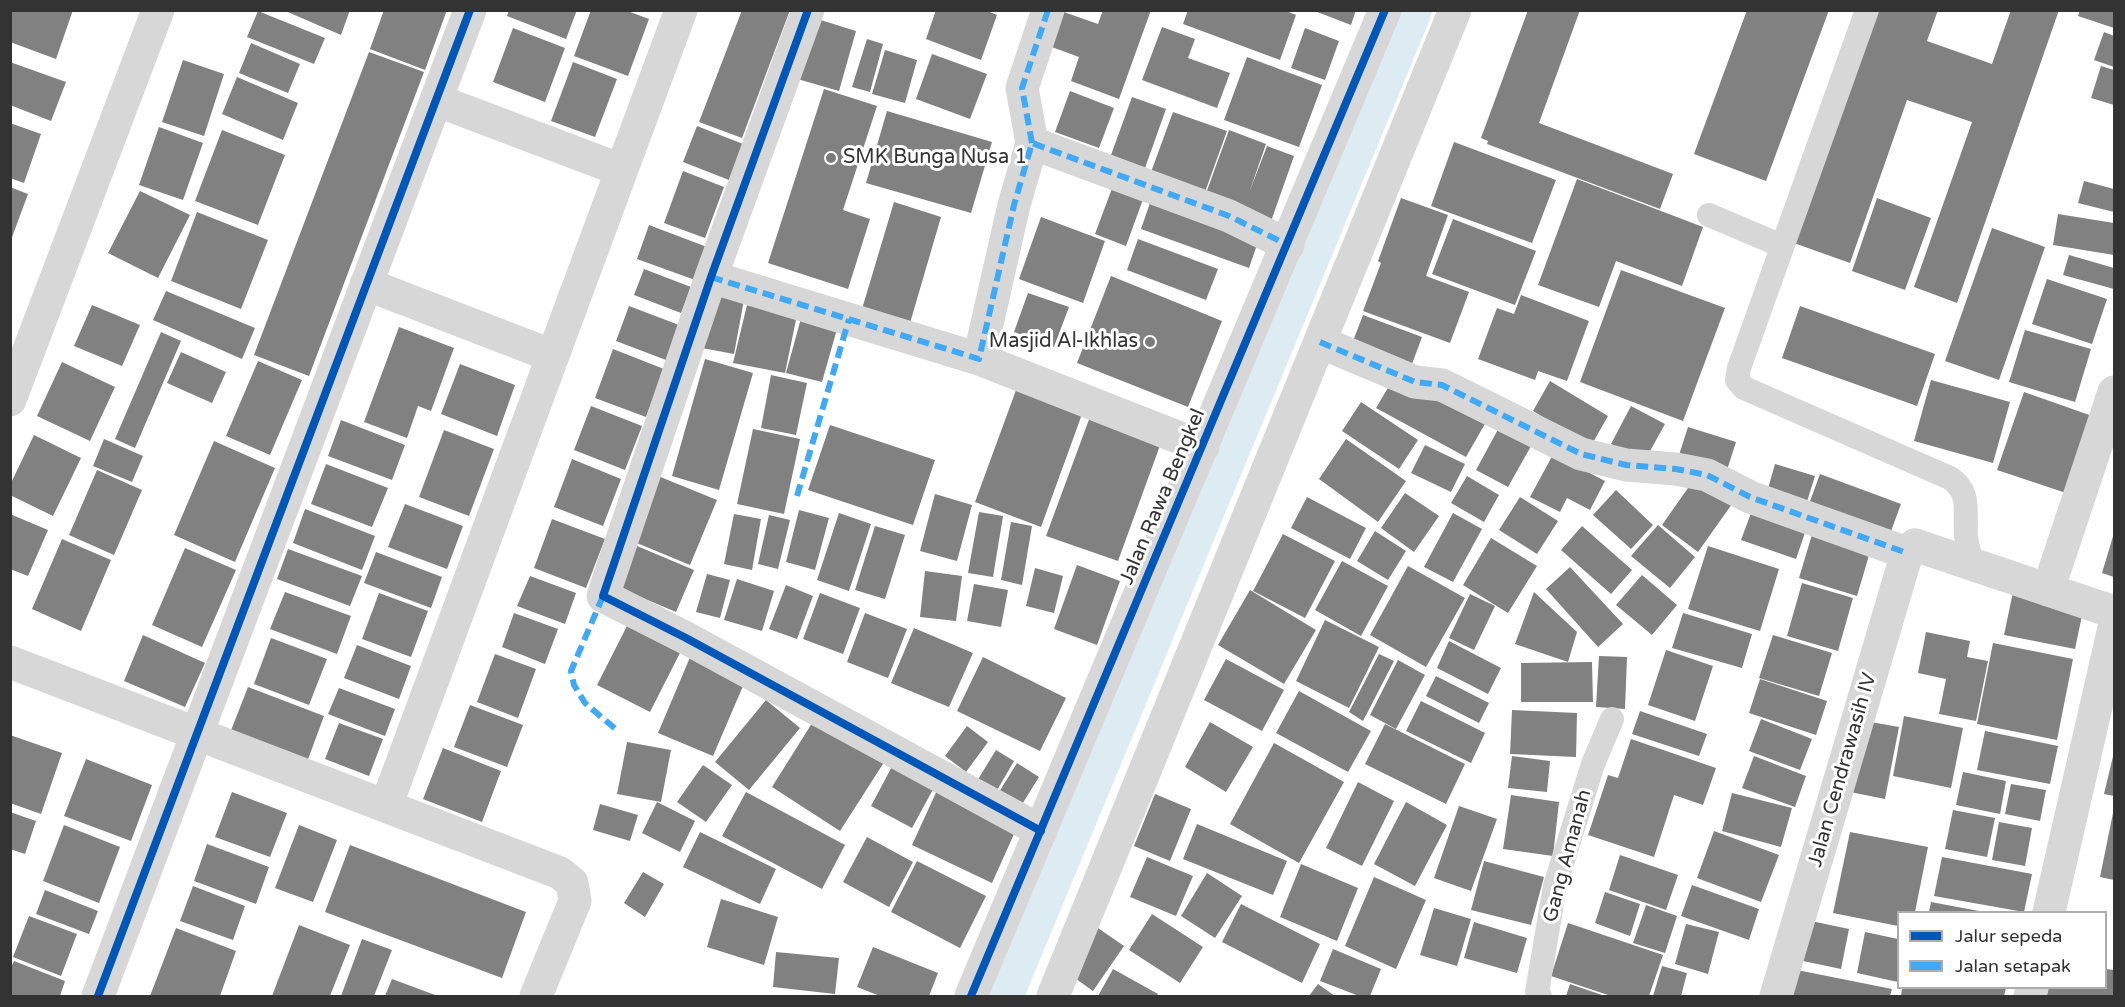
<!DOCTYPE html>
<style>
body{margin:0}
#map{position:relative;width:2125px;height:1007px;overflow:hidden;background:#fff;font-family:"Varela Round",sans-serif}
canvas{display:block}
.frame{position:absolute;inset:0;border:12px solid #333;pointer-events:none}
.legend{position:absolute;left:1897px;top:911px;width:210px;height:78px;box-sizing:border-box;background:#fff;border:2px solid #adadad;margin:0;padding:8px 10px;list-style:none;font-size:18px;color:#333}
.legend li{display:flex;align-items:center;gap:12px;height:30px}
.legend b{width:30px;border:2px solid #adadad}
</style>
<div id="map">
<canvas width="2125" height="1007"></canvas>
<div class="frame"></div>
<ul class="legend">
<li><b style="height:8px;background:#0057b8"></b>Jalur sepeda</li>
<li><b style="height:8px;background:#3fa9f5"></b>Jalan setapak</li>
</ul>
</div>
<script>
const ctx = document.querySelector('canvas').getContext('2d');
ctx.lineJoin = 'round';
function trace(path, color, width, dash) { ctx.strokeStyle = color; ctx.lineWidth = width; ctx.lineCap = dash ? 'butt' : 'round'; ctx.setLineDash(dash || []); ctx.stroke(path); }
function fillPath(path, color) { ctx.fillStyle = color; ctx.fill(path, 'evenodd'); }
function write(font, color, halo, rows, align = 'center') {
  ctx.font = font + ' "Varela Round",sans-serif'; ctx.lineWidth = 6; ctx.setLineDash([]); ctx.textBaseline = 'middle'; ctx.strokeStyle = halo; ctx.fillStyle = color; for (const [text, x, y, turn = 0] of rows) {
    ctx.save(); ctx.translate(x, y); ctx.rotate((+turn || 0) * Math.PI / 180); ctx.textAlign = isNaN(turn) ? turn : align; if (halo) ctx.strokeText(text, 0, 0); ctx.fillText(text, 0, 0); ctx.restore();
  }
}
const canal = new Path2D(`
 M1001,996L1410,10`);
const building = new Path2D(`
 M10,10H73L56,59L10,42Z
 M283,10H350L341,35Z
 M384,10H447L425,70L370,49Z
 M509,10H577L566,39L507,16Z
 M591,10H625L649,19L628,76L574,56Z
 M742,10H790L742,138L699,122Z
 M936,10H985L997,15L981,60L926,39Z
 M1103,10H1151L1119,99L1071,81L1079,57L1049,46L1061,11L1098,24Z
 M1188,10H1284L1296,15L1280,60L1183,24Z
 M1312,10H1356L1351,25Z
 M1528,10H1580L1539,123L1673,174L1660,209L1487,144L1488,141L1481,138Z
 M1747,10H1829L1766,181L1694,154Z
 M1872,10H1938L1927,41L1992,64L2011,10H2059L1957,303L1914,287L1972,122L1907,100L1850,263L1791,242Z
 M2080,10H2114V28L2078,16Z
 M258,11L325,38L314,64L247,37Z
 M811,17L856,31L839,91L794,78Z
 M1162,27L1195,39L1188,58L1230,73L1217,108L1142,80Z
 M513,28L565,48L545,102L493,82Z
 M1305,28L1339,41L1325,80L1291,68Z
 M2104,32L2114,36V67L2094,60Z
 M867,39L883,44L870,92L852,87Z
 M251,43L300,64L288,93L239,73Z
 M885,50L917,60L905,103L872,94Z
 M369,52L424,72L309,376L254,355Z
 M932,54L987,74L970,119L916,99Z
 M1247,57L1322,85L1299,147L1224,120Z
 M183,60L224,74L204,136L162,122Z
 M10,62L66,82L51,121L10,105Z
 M573,62L617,79L595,137L551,121Z
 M2101,66L2114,70V105L2091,98Z
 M237,77L298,103L283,140L222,114Z
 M824,89L877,106L843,210L870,219L848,289L768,263Z
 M1070,91L1114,108L1099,148L1055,132Z
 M1132,97L1166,109L1145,168L1111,155Z
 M887,111L992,142L971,213L866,183Z
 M1173,112L1227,131L1205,192L1151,172Z
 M10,123L41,134L24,183L10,178Z
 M697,126L743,144L729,180L683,162Z
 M159,127L203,143L183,200L139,185Z
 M222,130L285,155L258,225L195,201Z
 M1229,130L1266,144L1249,193L1267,146L1294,156L1269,227L1205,196Z
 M1454,142L1556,180L1532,243L1431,206Z
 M683,171L724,187L705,238L664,223Z
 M1577,179L1703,227L1682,286L1616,261L1599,307L1538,285Z
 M2084,181L2114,189V212L2078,203Z
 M1114,183L1145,194L1126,246L1095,234Z
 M10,187L28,194L11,240H10Z
 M140,191L190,215L158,278L108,253Z
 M1401,198L1448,215L1426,276L1469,292L1450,343L1363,311L1381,263L1378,261Z
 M1877,198L1931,218L1905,290L1852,271Z
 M1151,200L1259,239L1249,268L1141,229Z
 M894,202L941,217L910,323L862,309Z
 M197,212L268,240L241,309L171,281Z
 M2058,214L2114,223V255L2053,245Z
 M1041,217L1105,241L1083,303L1019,279Z
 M1453,219L1536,251L1515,305L1432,274Z
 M649,225L707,247L695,280L637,259Z
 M1992,228L2045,247L1999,380L1945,361Z
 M1138,239L1218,269L1206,300L1127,270Z
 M2069,255L2114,268V289L2063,275Z
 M644,269L691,287L681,313L634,295Z
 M1621,270L1725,308L1683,421L1580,382Z
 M1111,276L1222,321L1188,407L1077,363Z
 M2047,279L2107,299L2092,344L2032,324Z
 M166,291L255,328L242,359L153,320Z
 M1028,293L1069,307L1054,347L1014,332Z
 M712,294L744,300L734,354L702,348Z
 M1521,295L1589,321L1567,381L1538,371L1535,380L1478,359L1497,308L1514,314Z
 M92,305L140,325L122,366L74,346Z
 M747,305L797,315L785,373L733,363Z
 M629,306L679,325L666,360L616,341Z
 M1800,306L1935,354L1917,406L1782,358Z
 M803,311L839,322L822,382L786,373Z
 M1363,315L1422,337L1409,372L1350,349Z
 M399,327L454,348L431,411L418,406L407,438L364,422Z
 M2025,330L2091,349L2075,402L2009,382Z
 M161,332L181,341L135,448L115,439Z
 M613,349L664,369L646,417L595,398Z
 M181,352L226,372L212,403L167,383Z
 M705,359L753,373L719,490L672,476Z
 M258,361L302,380L270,455L226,436Z
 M62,362L115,387L90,441L37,416Z
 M460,364L515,385L497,436L441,414Z
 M771,375L807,383L796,435L761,428Z
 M1931,380L2010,402L1993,463L1914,441Z
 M1392,381L1486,422L1466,457L1376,408Z
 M1550,381L1608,416L1591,446L1533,411Z
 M1019,382L1085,406L1041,527L975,502Z
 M2024,392L2095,417L2069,494L1997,470Z
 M1361,402L1418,440L1399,469L1342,431Z
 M591,406L642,426L625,470L574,450Z
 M1631,406L1665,424L1644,462L1611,444Z
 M1091,414L1162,440L1118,561L1046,536Z
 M341,420L405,445L392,480L328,456Z
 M1502,422L1535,439L1508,487L1476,470Z
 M830,425L935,460L913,525L808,490Z
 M1688,427L1736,442L1726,473L1678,458Z
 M753,429L800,439L784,514L737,504Z
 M444,430L494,449L469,516L419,497Z
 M34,435L81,458L53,516L10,495V485Z
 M104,439L143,456L132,482L93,466Z
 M1346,439L1406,481L1378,522L1319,479Z
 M214,441L275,468L235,562L174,535Z
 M1425,445L1465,464L1451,492L1411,473Z
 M1556,449L1582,469L1605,481L1590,510L1567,498L1560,512L1530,497Z
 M572,459L621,479L603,526L554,507Z
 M326,464L388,488L372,527L311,504Z
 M1775,464L1815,476L1804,511L1765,499Z
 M97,470L142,490L114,555L69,535Z
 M1820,474L1901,504L1887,542L1806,512Z
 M658,476L717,500L690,565L632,541Z
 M1467,476L1499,495L1484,522L1451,503Z
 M1695,478L1732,504L1698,552L1662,525Z
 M1616,490L1653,525L1631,549L1593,515Z
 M1405,493L1439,516L1414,552L1381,528Z
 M935,494L972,505L957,561L920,551Z
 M1307,497L1366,528L1350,559L1291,528Z
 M1520,497L1558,521L1537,554L1499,530Z
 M405,504L463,526L447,569L388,547Z
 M1754,505L1808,524L1796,559L1741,540Z
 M305,509L375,536L362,570L293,543Z
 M799,510L829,518L815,570L786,562Z
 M979,512L1003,516L993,577L968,573Z
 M839,513L871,524L849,591L817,580Z
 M1453,513L1482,529L1453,582L1424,567Z
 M10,514L48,530L28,576L10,569Z
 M734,514L761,519L752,570L724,564Z
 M769,515L790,520L778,569L758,564Z
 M552,519L605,539L586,588L534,568Z
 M1011,522L1032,526L1022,585L1001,580Z
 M1658,525L1695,557L1670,588L1631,556Z
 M875,526L905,535L885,599L855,590Z
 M1582,526L1632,570L1611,594L1561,550Z
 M1814,528L1872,545L1857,596L1799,578Z
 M1375,531L1406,551L1388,580L1357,561Z
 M2114,533V577L2102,573Z
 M1283,534L1335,561L1305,618L1253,591Z
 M1491,538L1537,566L1508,613L1463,585Z
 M62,539L111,560L81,631L32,609Z
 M630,543L694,570L676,612L612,585Z
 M1708,546L1779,569L1760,631L1688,609Z
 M185,548L236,570L202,647L152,625Z
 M288,549L362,576L350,606L277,579Z
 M376,552L442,577L431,608L364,583Z
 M1342,561L1388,586L1361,636L1315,610Z
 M1077,565L1120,581L1097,645L1054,629Z
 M1408,566L1465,598L1426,667L1370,635Z
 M1570,567L1623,624L1598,647L1546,589Z
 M1035,568L1063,576L1054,613L1026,606Z
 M925,571L962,576L956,621L920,617Z
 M707,574L730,580L720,618L696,612Z
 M1642,575L1677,605L1652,635L1616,605Z
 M530,576L576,593L565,624L517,606Z
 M737,579L774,591L762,631L724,620Z
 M1802,583L1853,598L1838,651L1787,636Z
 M974,584L1008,590L1001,627L967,621Z
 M786,585L813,596L797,639L769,629Z
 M1250,590L1316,630L1284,684L1218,645Z
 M285,592L351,616L337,654L270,629Z
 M1534,592L1577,632L1568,662L1515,644Z
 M2013,592L2084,606L2075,649L2004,635Z
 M379,593L428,611L411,657L362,639Z
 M820,593L860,608L843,654L803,639Z
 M1470,594L1495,606L1474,650L1449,638Z
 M514,613L558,629L545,664L502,647Z
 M865,613L907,629L888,678L847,662Z
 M1683,613L1752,634L1742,668L1672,648Z
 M1325,620L1379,647L1349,708L1296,681Z
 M629,622L682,649L650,712L597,685Z
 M914,628L973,653L949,707L891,683Z
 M1926,632L1970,641L1967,657L1988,661L1976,721L1939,714L1946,679L1918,673Z
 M143,635L205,663L185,707L124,681Z
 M1773,635L1832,653L1819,696L1759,678Z
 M271,638L327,659L309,705L254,684Z
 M1449,641L1501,668L1488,694L1437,668Z
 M1993,643L2073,659L2057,740L1977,724Z
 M357,645L411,666L399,699L344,678Z
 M1666,650L1713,666L1695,721L1648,705Z
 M495,654L536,669L518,718L477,702Z
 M1379,654L1394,661L1363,721L1349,712Z
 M691,655L746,679L713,756L658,733Z
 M1599,656L1627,657L1625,709L1596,707Z
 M983,657L1066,698L1040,751L957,711Z
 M1226,659L1284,690L1262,731L1204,700Z
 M1398,660L1425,675L1396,729L1370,715Z
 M1592,662L1593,702H1521V663Z
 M1436,676L1489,703L1479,723L1426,696Z
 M1760,679L1827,701L1816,735L1749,713Z
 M248,687L324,716L307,762L230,733Z
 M339,688L395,709L385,736L328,714Z
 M1299,691L1371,731L1348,772L1276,733Z
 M766,700L800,728L749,790L715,762Z
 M1421,701L1485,733L1471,763L1406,731Z
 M470,705L523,725L507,767L454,747Z
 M1512,710L1577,713L1576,757L1510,754Z
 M1640,711L1707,734L1699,756L1632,734Z
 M819,712L888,756L840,831L772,787Z
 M1904,716L1963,728L1951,788L1893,776Z
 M1761,719L1812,739L1800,770L1749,751Z
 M1865,721L1899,727L1885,799L1850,792Z
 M1210,722L1253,747L1226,792L1185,767Z
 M339,723L383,739L369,776L325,759Z
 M1385,724L1465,764L1446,804L1365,764Z
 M967,726L988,742L966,772L945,756Z
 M1985,731L2058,746L2050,784L1977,770Z
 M10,735L62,753L41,814L10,803Z
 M1631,739L1716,768L1703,805L1674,795L1654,857L1588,835L1608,775L1618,778Z
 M627,742L671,750L661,802L617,794Z
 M1274,743L1344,782L1299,863L1230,824Z
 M443,748L501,771L482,822L423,799Z
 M996,750L1014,761L996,792L977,781Z
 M2114,752V796L2104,794Z
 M1512,756L1550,761L1547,792L1508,788Z
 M1754,756L1806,776L1795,807L1742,788Z
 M86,759L152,785L131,841L64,816Z
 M896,759L937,782L912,828L871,806Z
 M1017,763L1039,777L1016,814L994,800Z
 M703,765L732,785L706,822L677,802Z
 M1963,772L2006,781L2000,814L1956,805Z
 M1358,782L1394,801L1362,866L1326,848Z
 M2011,784L2046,790L2040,821L2005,814Z
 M939,786L1019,823L992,883L912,845Z
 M232,792L287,813L270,857L215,837Z
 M746,792L845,845L822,889L722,836Z
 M1732,793L1792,808L1781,847L1722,831Z
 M1155,794L1191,809L1170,861L1134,846Z
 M1511,795L1559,802L1553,856L1503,849Z
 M657,802L695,821L680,852L642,833Z
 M1406,802L1447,825L1415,886L1374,864Z
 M600,804L638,815L630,841L593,830Z
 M1459,806L1497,819L1471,891L1434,878Z
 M1953,810L1995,818L1987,857L1945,849Z
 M10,812L36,821L25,854L10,849Z
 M2113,813H2114V880L2100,877Z
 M1999,822L2032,828L2025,866L1992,860Z
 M1197,824L1287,861L1273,895L1183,859Z
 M64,825L120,847L99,903L43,881Z
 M299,825L337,840L313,902L275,888Z
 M1714,831L1779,855L1761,902L1697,878Z
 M700,832L776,869L760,904L683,867Z
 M1850,832L1928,847L1915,912H1898V926L1833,913Z
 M867,837L913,862L889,907L843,882Z
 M207,844L269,867L256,904L194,881Z
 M350,845L526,912L502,978L325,912Z
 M1620,855L1678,875L1666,910L1609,890Z
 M1147,857L1193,876L1176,916L1130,897Z
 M1942,857L2032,874L2024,912L1934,896Z
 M917,861L986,896L960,948L891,912Z
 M1484,861L1544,877L1531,925L1471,910Z
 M1301,864L1358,888L1337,941L1280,917Z
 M643,872L664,884L645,917L624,903Z
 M1207,873L1242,896L1215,938L1181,916Z
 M1374,877L1426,900L1396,969L1345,946Z
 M1692,885L1759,909L1749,940L1681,916Z
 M193,886L245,906L233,940L180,921Z
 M45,890L98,911L89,934L36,914Z
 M1605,892L1640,904L1630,936L1595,923Z
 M721,899L778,917L764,965L707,947Z
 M1931,902L1979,911V912H1929Z
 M1241,904L1320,944L1302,983L1222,942Z
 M1646,905L1677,916L1665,953L1633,943Z
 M1434,908L1471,919L1457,966L1420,955Z
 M1152,914L1203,947L1180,983L1129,950Z
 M29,916L77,934L61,976L13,957Z
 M1811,921L1849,929L1841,969L1803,961Z
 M1474,922L1527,938L1517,973L1464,958Z
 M1568,923L1663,955L1649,996H1611L1551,976Z
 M1686,924L1719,932L1708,974L1675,964Z
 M299,925L350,945L330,996H272Z
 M1095,926L1124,946L1093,991L1065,971Z
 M176,928L236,951L220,996H150Z
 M1865,932L1898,939V982L1857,973Z
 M362,939L392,950L374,996H341Z
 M873,947L938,973L929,996H880L857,987Z
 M1333,949L1381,969L1370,996H1359L1320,981Z
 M776,952L839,958L835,994L773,987Z
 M14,961L65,981L60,996H10V970Z
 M1662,966L1687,973L1681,996H1653Z
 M1113,969L1158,994L1157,996H1098Z
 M2106,969L2114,970V996H2036L2038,988H2106Z
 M1797,970L1892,989L1890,996H1792Z
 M392,979L438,996H385Z
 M1318,984L1335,996H1309Z
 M1570,984L1605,996H1566Z
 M1902,988H2006L2004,996H1901Z`);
const service = new Path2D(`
 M1867,10L1739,368L1737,380L1744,388L1950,478C1972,493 1964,512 1966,536C1967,545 1970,555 1972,565
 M1709,215L1782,246
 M1540,996L1537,992L1555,886L1593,764L1612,719`);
const minor = new Path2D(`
 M808,10L711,277L603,596L686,638L1041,831
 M436,100L621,170
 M1032,143L1022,88L1048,10
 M711,277L979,359L1014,205L1032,143L1229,216L1288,245
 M366,284L553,356
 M1320,342L1415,382L1442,385L1581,454L1626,465L1676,469L1707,475L1750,497L1907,553
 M979,359L1203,447
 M10,400L158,10
 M2048,590L2114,392
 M10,662L560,873L572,883L575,901L536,996
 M386,806L681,10
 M2049,912L2114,628
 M98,996L470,10
 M971,996L1385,10
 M1053,996L1455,10
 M1776,996L1907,553L1915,545L2114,612
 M2030,996L2032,988`);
const quiet = new Path2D(`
 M1032,143L1022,88L1048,10
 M711,277L979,359L1014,205L1032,143L1229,216L1288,245
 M1320,342L1415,382L1442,385L1581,454L1626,465L1676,469L1707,475L1750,497L1907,553
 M797,496L849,319
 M603,596L571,671L574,685L585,703L619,732`);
const cycleway = new Path2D(`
 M808,10L711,277L603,596L686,638L1041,831
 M98,996L470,10
 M971,996L1385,10`);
const markers = [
 [831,158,6,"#7a7a7a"],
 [1150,342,6,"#7a7a7a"]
];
const poiNames = [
 ["SMK Bunga Nusa 1",843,158],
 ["Masjid Al-Ikhlas",1138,342,"right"]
];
const streetNames = [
 ["Jalan Rawa Bengkel",1163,497,-67],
 ["Jalan Cendrawasih IV",1843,770,-74],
 ["Gang Amanah",1568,856,-75]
];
trace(canal, '#ddebf3', 44);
fillPath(building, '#818181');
trace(service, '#d7d7d7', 24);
trace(minor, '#d7d7d7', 33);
trace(quiet, '#3fa9f5', 6, [12, 6]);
trace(cycleway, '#0057b8', 8);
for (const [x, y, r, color] of markers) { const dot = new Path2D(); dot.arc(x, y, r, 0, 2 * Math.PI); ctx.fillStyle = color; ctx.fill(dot); trace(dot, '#fff', 2); }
write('20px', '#333', '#fff', poiNames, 'left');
write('20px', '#333', '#fff', streetNames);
</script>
